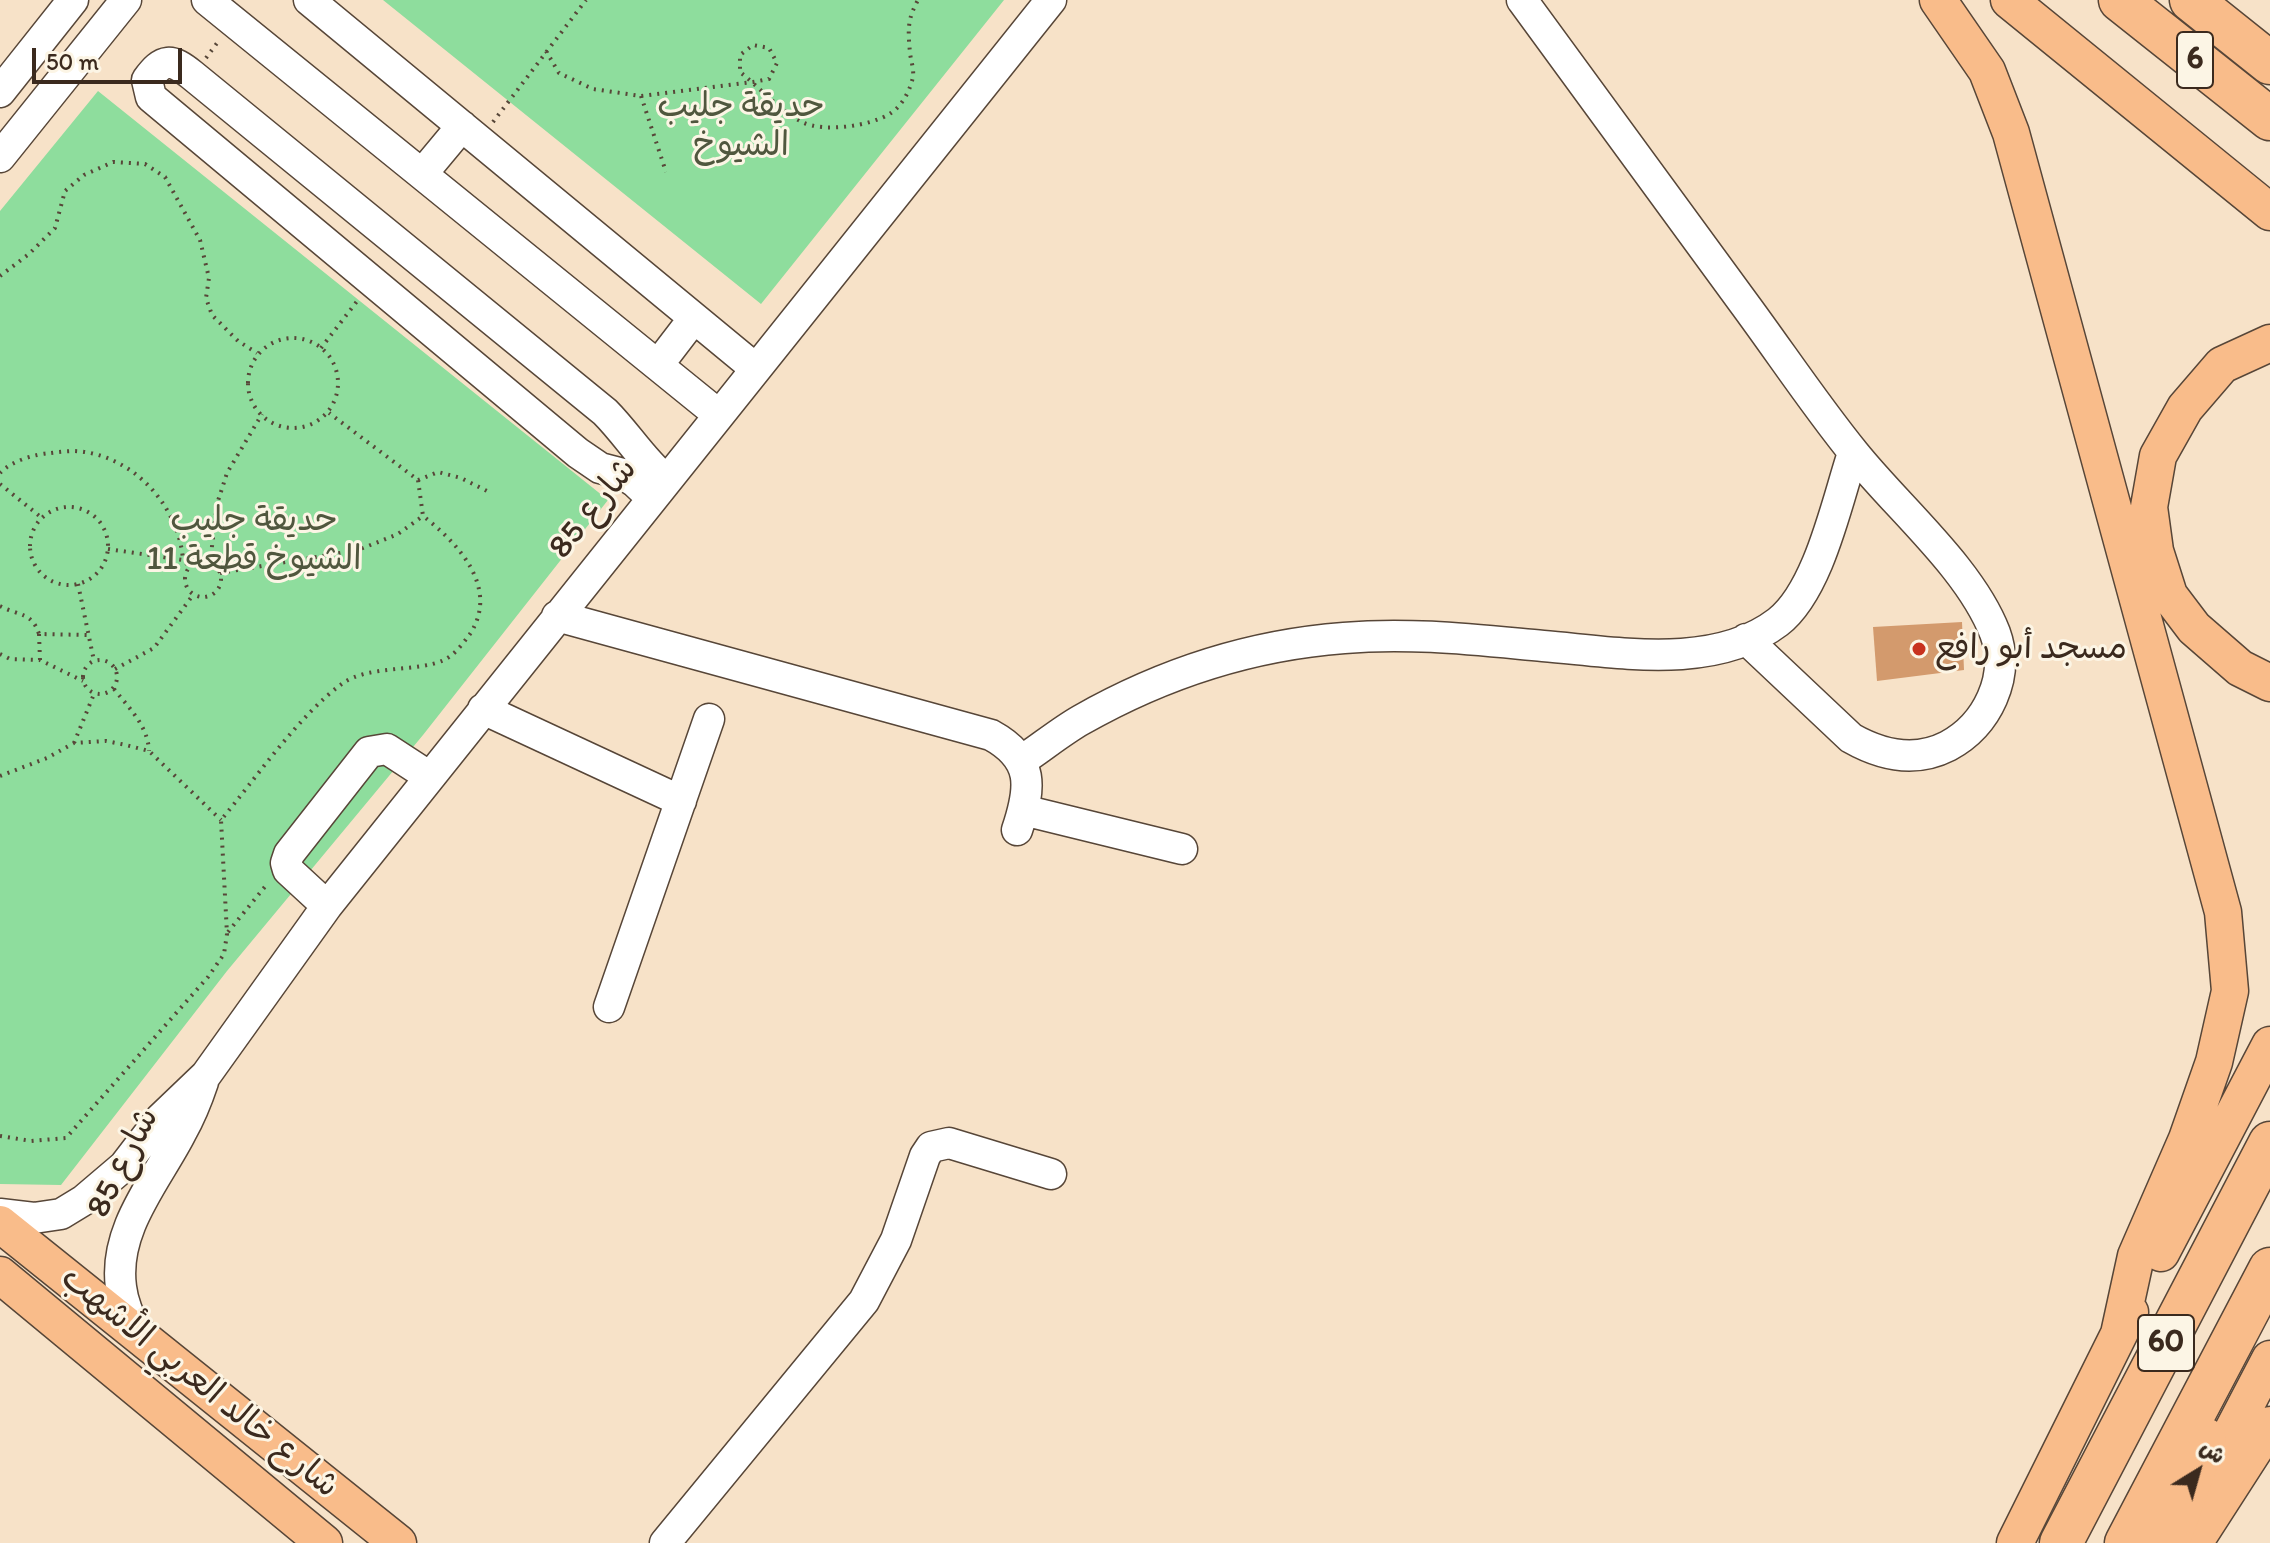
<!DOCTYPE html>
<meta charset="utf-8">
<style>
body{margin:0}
#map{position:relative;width:2270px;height:1543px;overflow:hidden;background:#f7e2c8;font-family:Itim,"Playpen Sans Arabic",sans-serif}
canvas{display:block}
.north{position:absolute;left:2158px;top:1431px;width:80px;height:80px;-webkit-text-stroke:6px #fcf5e5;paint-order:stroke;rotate:37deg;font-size:22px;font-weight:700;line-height:32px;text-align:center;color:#3b2a1e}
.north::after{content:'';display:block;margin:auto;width:28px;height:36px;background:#3b2a1e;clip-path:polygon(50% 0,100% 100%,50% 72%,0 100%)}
.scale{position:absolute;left:32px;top:48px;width:150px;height:36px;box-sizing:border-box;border:4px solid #3b2a1e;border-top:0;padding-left:10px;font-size:24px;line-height:28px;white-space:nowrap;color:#3b2a1e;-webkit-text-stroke:6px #fcf5e5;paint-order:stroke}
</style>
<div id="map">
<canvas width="2270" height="1543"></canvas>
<div class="north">ش</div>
<div class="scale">50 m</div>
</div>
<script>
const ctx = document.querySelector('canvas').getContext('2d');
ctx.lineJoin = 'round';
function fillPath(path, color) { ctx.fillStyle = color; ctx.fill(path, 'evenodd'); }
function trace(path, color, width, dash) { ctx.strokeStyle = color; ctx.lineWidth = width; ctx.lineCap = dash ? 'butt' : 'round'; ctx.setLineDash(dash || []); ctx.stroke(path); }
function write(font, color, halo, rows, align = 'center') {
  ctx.font = font + ' Itim,"Playpen Sans Arabic",sans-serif'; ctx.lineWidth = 6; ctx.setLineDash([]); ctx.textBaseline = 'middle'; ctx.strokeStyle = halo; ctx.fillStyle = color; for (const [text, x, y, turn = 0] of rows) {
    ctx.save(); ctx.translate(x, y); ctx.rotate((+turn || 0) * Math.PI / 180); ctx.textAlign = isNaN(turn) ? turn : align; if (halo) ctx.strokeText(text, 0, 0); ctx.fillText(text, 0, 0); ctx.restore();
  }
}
const green = new Path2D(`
 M383,0H1004L761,304Z
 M98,91L608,500L423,735L227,971L61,1185L0,1184V211Z`);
const building = new Path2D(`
 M1962,622L1964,670L1877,681L1873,627Z`);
const path = new Path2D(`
 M546,51L559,73L593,89L641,96L753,82L769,79L777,63L769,48L753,45L740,55V72C760,88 779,110 802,122C824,133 871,126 891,113C903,105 910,90 913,77C914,69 911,61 910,53C908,30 907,20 918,0
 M206,58L220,39
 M641,96L666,172
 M493,122L586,0
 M0,276L29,254L55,228L65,191L84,175L113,162L145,164L165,177L200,240L209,278L206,298L212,315L238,341L257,353
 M248 383a45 45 0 1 1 90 0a45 45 0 1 1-90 0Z
 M321,348L358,300
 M0,473C11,461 35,454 51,453C59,452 67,451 75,451C132,454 179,505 183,560
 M418,480L438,472L461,478L487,491
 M0,484L42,518
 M30 546a39 39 0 1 1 78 0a39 39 0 1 1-78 0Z
 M108,549L183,560L190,567
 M185 579a18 18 0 1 1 36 0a18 18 0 1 1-36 0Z
 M210,563L217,504L227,473L262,414
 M220,573L358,550L398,534L423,516
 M78,584L94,661
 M0,606C19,616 32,612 39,634L89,635
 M39,634L40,660
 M0,654L10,659L40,660L83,681
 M83 677a17 17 0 1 1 34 0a17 17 0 1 1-34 0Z
 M115,669L154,648L193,595
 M114,689C129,708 148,726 149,751
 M74,743L94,694
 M0,776L47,758L74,743L106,741L126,745L149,751L221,820
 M228,932L268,883
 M0,1136L31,1141L66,1138L208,977L224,954L227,934L221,820C256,778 300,714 343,683C369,665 419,672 444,660C455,655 463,643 470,634C500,588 458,543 423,516L418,480L329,413`);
const minor = new Path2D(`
 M207,0L719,415
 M309,0L756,369
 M1522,0C1596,101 1670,202 1743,302C1780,352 1815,405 1854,453C1898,508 1970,568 1995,633C2011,677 1987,725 1948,746C1915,763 1881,755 1851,738L1746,639
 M0,92L73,0
 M0,157L126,0
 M422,174L462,126
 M658,365L694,318
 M652,498L635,482L623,474L600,468L578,453L151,97L147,80C163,58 171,58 192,75L605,412C627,434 642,460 666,480
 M557,616L991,735C1035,759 1031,788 1017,830
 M483,709L681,801
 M1021,761C1041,748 1060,732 1081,720C1162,674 1251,645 1344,638C1410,632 1477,640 1543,646C1617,652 1714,671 1778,622C1819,590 1837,501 1853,453
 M1023,810L1182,849
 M327,906L288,870L286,863L289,854L369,752L387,749L430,777
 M609,1007L709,719
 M0,1214L34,1218L61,1214L84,1200L124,1166L160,1119L206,1075L327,906L1051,0
 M137,1333C130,1318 123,1304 121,1287C113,1229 157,1180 181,1133C190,1117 197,1100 203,1082
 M665,1543L864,1301L896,1240L925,1156L931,1147L949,1143L1051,1174`);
const major = new Path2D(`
 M1938,0L1987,71L2011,133L2223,912L2230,991L2214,1062L2187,1139L2136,1256L2119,1334
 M2009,0L2270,212
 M2270,343L2222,365L2185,408L2158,456L2149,507L2155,551L2169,595L2194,628L2240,668L2270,683
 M0,1224L398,1543
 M2161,1253L2270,1045
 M0,1275L324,1543
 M2202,1489L2270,1359
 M2015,1543L2130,1312
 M2194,1543L2270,1425`);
const highway = new Path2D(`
 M2120,0L2270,119
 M2191,0L2270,63
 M2061,1543L2270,1143
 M2126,1543L2270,1269
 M2168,1543L2205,1439`);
const markers = [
 [1919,649,8,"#c8321e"]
];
const shields = [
 [2195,60,36],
 [2166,1343,56]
];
const shieldNames = [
 ["6",2195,60],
 ["60",2166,1343]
];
const parkNames = [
 ["حديقة جليب",741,107],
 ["الشيوخ",741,146],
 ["حديقة جليب",254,521],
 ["الشيوخ قطعة 11",254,560]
];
const streetNames = [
 ["شارع 85",594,509,-51],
 ["شارع 85",124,1163,-63],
 ["شارع خالد العربي الأشهب",199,1383,39]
];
const poiNames = [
 ["مسجد أبو رافع",1935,649]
];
fillPath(green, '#8edd9d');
fillPath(building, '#d39a6d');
trace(minor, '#574638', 33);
trace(major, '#574638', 39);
trace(highway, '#574638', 45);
trace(path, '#574638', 4, [2, 6]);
trace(minor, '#fff', 30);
trace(major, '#f9bc8a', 36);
trace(highway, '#f9bc8a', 42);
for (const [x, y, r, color] of markers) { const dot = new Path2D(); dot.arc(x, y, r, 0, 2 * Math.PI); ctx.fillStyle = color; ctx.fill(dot); trace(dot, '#fcf5e5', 3); }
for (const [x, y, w] of shields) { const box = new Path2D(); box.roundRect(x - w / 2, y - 28, w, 56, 6); ctx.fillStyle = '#fcf5e5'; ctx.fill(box); trace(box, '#3b2a1e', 2); }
write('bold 32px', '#3b2a1e', null, shieldNames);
write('34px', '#50573e', '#fcf5e5', parkNames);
write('34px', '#3b2a1e', '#fcf5e5', streetNames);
write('34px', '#3b2a1e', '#fcf5e5', poiNames, 'left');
</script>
